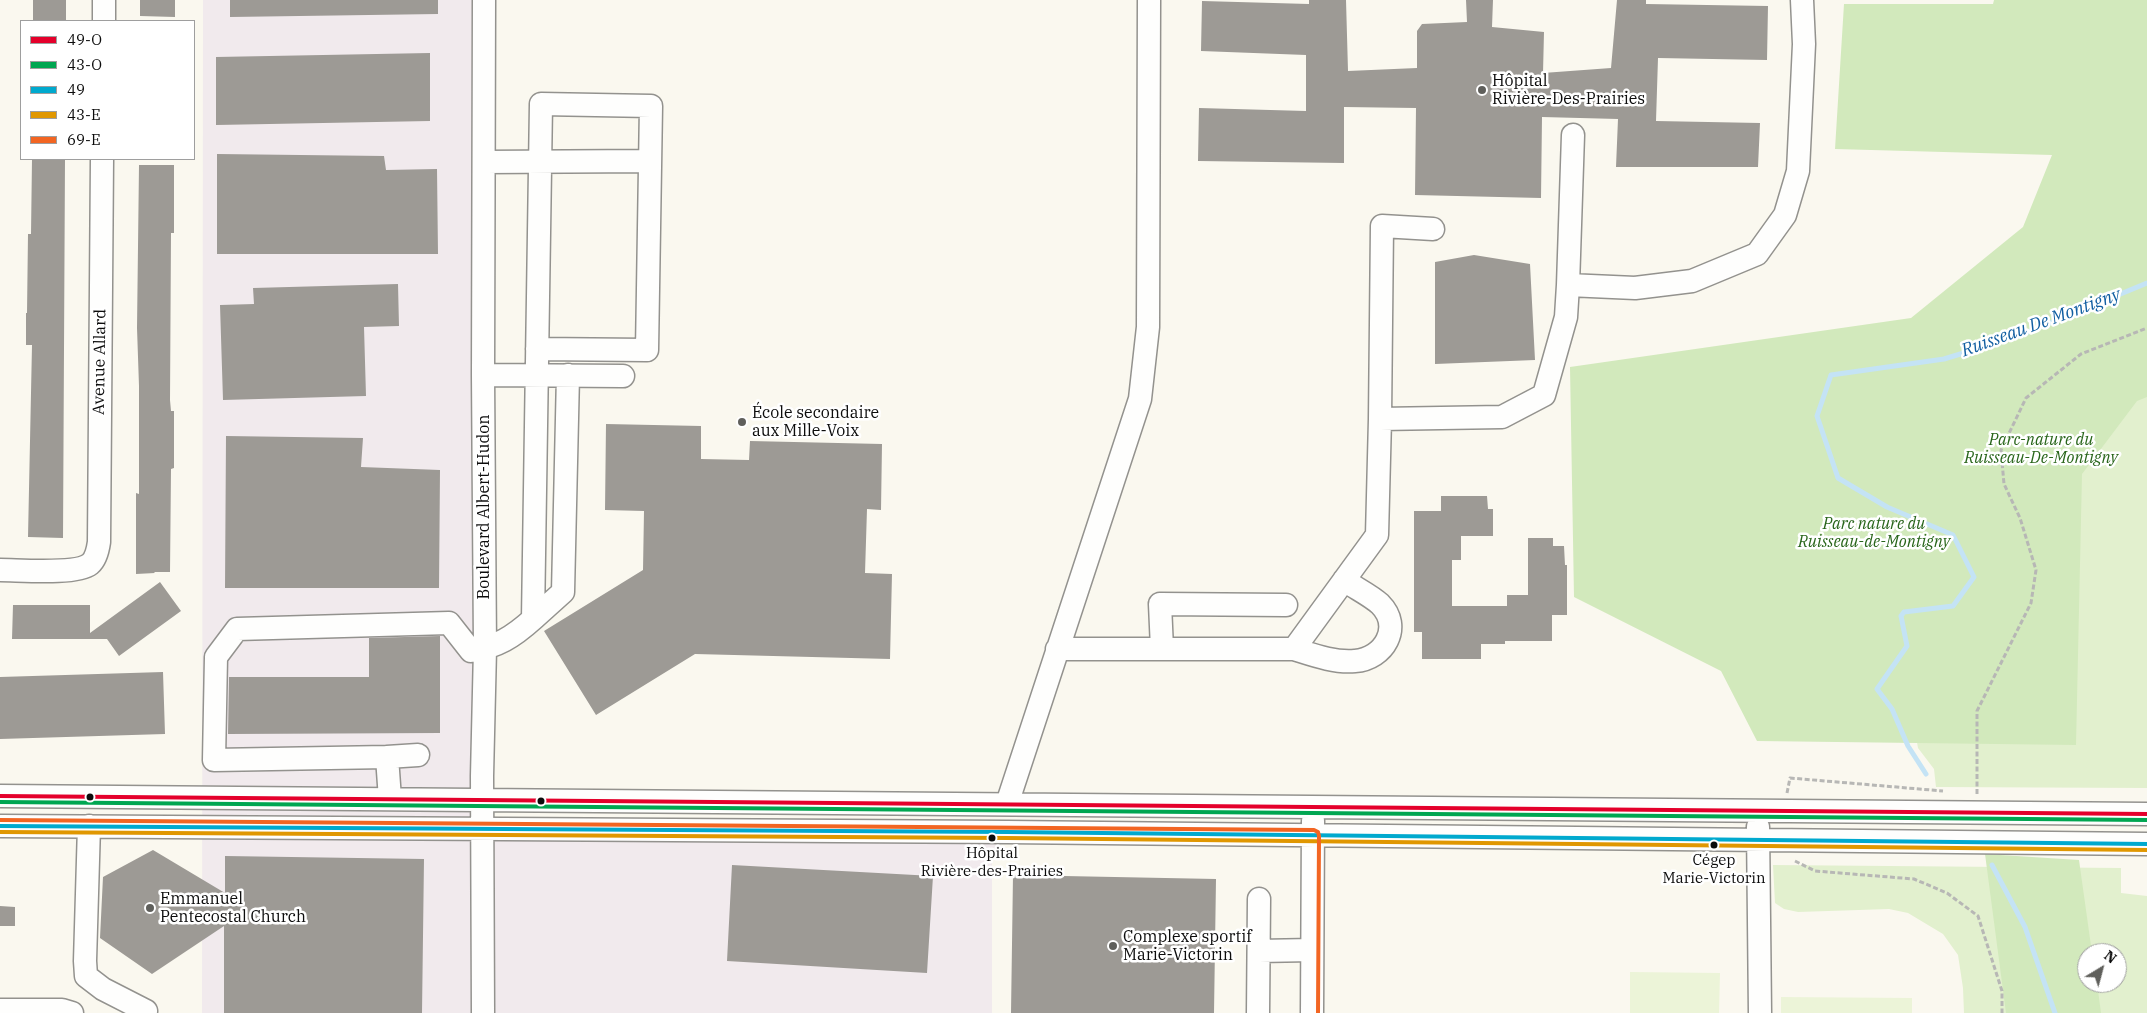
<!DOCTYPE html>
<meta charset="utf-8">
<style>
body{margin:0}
#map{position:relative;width:2147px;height:1013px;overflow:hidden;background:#faf8ef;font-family:"IBM Plex Serif",serif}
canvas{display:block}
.legend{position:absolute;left:20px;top:20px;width:175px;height:140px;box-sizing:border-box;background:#fff;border:1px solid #9e9e9e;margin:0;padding:6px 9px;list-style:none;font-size:15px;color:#0c0c0c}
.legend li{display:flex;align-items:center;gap:10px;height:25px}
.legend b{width:25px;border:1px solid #9e9e9e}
.north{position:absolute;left:2077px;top:943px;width:50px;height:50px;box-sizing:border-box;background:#fff;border:1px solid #9e9e9e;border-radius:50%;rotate:37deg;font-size:14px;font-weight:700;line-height:20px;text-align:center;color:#0c0c0c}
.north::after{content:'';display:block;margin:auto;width:18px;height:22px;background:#5f5f5b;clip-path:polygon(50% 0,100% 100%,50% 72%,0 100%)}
</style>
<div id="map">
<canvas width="2147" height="1013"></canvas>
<ul class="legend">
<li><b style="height:6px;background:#e4002b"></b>49-O</li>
<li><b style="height:6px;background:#00a651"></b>43-O</li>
<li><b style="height:6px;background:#00a9ce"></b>49</li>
<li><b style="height:6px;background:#e09701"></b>43-E</li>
<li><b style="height:6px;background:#f26522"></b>69-E</li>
</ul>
<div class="north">N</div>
</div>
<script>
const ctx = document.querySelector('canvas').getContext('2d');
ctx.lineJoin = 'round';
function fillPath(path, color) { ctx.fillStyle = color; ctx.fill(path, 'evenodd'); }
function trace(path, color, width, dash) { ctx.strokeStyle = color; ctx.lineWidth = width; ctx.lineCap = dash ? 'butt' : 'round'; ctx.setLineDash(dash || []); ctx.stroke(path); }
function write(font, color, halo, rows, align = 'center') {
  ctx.font = font + ' "IBM Plex Serif",serif'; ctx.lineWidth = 5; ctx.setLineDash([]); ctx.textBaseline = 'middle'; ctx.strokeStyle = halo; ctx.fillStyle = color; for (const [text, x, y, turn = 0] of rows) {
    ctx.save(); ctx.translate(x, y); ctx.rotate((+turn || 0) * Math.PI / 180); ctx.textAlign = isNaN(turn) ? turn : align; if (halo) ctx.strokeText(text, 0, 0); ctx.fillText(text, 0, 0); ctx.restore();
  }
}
const industrial = new Path2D(`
 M203,0H482V828L1007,832L992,862V1013H202Z`);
const green = new Path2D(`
 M2147,292V788L1936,787L1934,769L1918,748L1913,720Z
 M1773,865L2121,868V893L2147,896V1013H1964L1963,988L1958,955L1943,934L1908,913L1889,909L1798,912L1784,909L1775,903ZM2087,953H2117V983H2087Z`);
const forest = new Path2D(`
 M1994,0H2147V397L2137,401L2082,474L2076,745L1757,741L1721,671L1574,597L1570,367L1911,318L2023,227L2052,155L1835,149L1844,4H1993Z
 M1985,854L2079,860L2092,953H2087V983H2097L2101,1013H2006Z`);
const pitch = new Path2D(`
 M1630,972L1720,973L1719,1013H1630Z
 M1781,997L1912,998V1013H1781Z`);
const stream = new Path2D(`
 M1926,774L1908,746L1892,709L1877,689L1907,646L1901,616L1904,612L1953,606L1974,577L1953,535L1887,507L1838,478L1817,416L1831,375L1944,359L2016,337L2147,283
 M1992,865L2025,927L2055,1013`);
const building = new Path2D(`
 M33,0H66V21H33Z
 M140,0H175V17L140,16Z
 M230,0H438V14L230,17Z
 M1309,0H1346L1348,71L1417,68V31L1422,24L1467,22L1466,0H1493L1492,27L1544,32L1543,73L1611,68L1617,0H1646V4L1768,6L1767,60L1658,58L1656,121L1760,123L1758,167H1616L1618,119L1542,117L1541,198L1415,195L1416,108L1344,107V163L1198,161L1199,108L1306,111V55L1201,51L1202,1L1309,4Z
 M430,53V121L216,125V57Z
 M217,154L384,156L386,170L437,169L438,254H217Z
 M32,159H65L63,538L28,537L32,345H26V313H27L28,234H31Z
 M139,165H174V233H171L170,400L171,411H174V468L171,469L170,572H154L155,573L136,574V493L139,494V386L137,328Z
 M1474,255L1530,264L1535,360L1435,364V262Z
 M398,284L399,326L364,327L366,396L223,400L220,305L254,304L253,288Z
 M606,424L701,426V459L749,460L750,441L882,444L881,510L867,509L865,573L892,574L890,659L695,654L596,715L544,631L643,570L644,511L605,510Z
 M226,436L363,438L361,467L440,470L439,588H225Z
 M1441,496H1487L1488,509H1493V536H1461V560H1452V606H1507V595H1528V538H1553V546H1564L1565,565H1567V615H1552V641H1505V644H1481V659H1422V632H1414V511H1441Z
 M160,582L181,611L119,656L107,639H12L13,605H90V633Z
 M440,636V733L228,734L229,677H369V638Z
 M163,672L165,734L0,739V677Z
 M153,850L225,893V856L424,859L422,1013H224V926L152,974L100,938L103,877Z
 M732,865L933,876L927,973L727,961Z
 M1013,875L1216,879L1214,1013H1011Z
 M0,906L15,907V926H0Z`);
const path = new Path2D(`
 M1787,793L1790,778L1943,791
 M1977,794V711L2031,603L2036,570L2020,518L2004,484L2001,450L2026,398L2081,354L2147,328
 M1795,861L1815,871L1914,879L1947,893L1978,916L2002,991V1013`);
const minor = new Path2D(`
 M104,21V0
 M484,162L650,161
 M1568,285L1573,135
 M537,349L647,350L651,106L541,104L533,619L563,592L568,375
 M483,375L623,376
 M1380,419L1382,226L1433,229
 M0,570C20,570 76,575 90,564C96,559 98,549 99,542L102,159
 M1057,649H1294L1377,535L1380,419L1502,417L1544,395L1566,317L1568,285L1635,288L1692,281L1757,254L1785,215L1798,171L1804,44L1802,0
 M1162,649L1160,604L1286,605
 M1294,649C1313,655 1335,663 1355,661C1384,659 1403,627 1380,604C1370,595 1355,588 1344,580
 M387,757L418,755
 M0,796L2147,814
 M390,799L387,757L214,760L216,657L237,629L449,623L471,651C497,647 513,637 533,619
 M1007,804L1140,399L1148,327L1149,0
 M0,826L1007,832L2147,844
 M89,826L85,961L86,976L103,989L146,1011
 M1758,827L1760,1013
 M1259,951L1312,950
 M0,1010H62L72,1013
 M483,1013L482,776L485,649L483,375L484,0
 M1258,1013L1259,899
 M1312,1013L1313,821`);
const bus1 = new Path2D(`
 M0,796L2147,814`);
const bus2 = new Path2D(`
 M0,802L2147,820`);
const bus3 = new Path2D(`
 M0,826L1007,832L2147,844`);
const bus4 = new Path2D(`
 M0,832L1007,838L2147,850`);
const bus5 = new Path2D(`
 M0,820L1314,830L1318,832L1319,836L1318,1013`);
const markers = [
 [1482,90,5,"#5f5f5b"],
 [742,422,5,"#5f5f5b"],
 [90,797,4.5,"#0c0c0c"],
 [541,801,4.5,"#0c0c0c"],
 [992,838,4.5,"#0c0c0c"],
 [1714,845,4.5,"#0c0c0c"],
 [150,908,5,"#5f5f5b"],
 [1113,946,5,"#5f5f5b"]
];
const busNames = [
 ["Hôpital",992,854],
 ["Rivière-des-Prairies",992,872],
 ["Cégep",1714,861],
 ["Marie-Victorin",1714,879]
];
const poiNames = [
 ["Hôpital",1492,81],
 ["Rivière-Des-Prairies",1492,99],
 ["École secondaire",752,413],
 ["aux Mille-Voix",752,431],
 ["Emmanuel",160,899],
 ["Pentecostal Church",160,917],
 ["Complexe sportif",1123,937],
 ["Marie-Victorin",1123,955]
];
const streetNames = [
 ["Avenue Allard",100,362,-89],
 ["Boulevard Albert-Hudon",484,507,-90]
];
const parkNames = [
 ["Parc-nature du",2041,440],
 ["Ruisseau-De-Montigny",2041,458],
 ["Parc nature du",1874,524],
 ["Ruisseau-de-Montigny",1874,542]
];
const waterNames = [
 ["Ruisseau De Montigny",2041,323,-20]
];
fillPath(industrial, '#f1eaed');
fillPath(green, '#e2f0ce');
fillPath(forest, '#d2e9bc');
fillPath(pitch, '#ecf4d8');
trace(stream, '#c4e3f5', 5);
fillPath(building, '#9d9a95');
trace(minor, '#93928e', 25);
trace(path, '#b7b7b5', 3, [5, 2.5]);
trace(minor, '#fefefd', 22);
trace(bus1, '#e4002b', 4);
trace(bus2, '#00a651', 4);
trace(bus3, '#00a9ce', 4);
trace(bus4, '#e09701', 4);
trace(bus5, '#f26522', 4);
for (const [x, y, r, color] of markers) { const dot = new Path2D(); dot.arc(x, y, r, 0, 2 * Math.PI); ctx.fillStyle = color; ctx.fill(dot); trace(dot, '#fff', 2); }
write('15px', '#0c0c0c', '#fff', busNames);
write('16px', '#0c0c0c', '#fff', poiNames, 'left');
write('16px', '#0c0c0c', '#fff', streetNames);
write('italic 16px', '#28651a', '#fff', parkNames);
write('italic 18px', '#115ea1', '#fff', waterNames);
</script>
